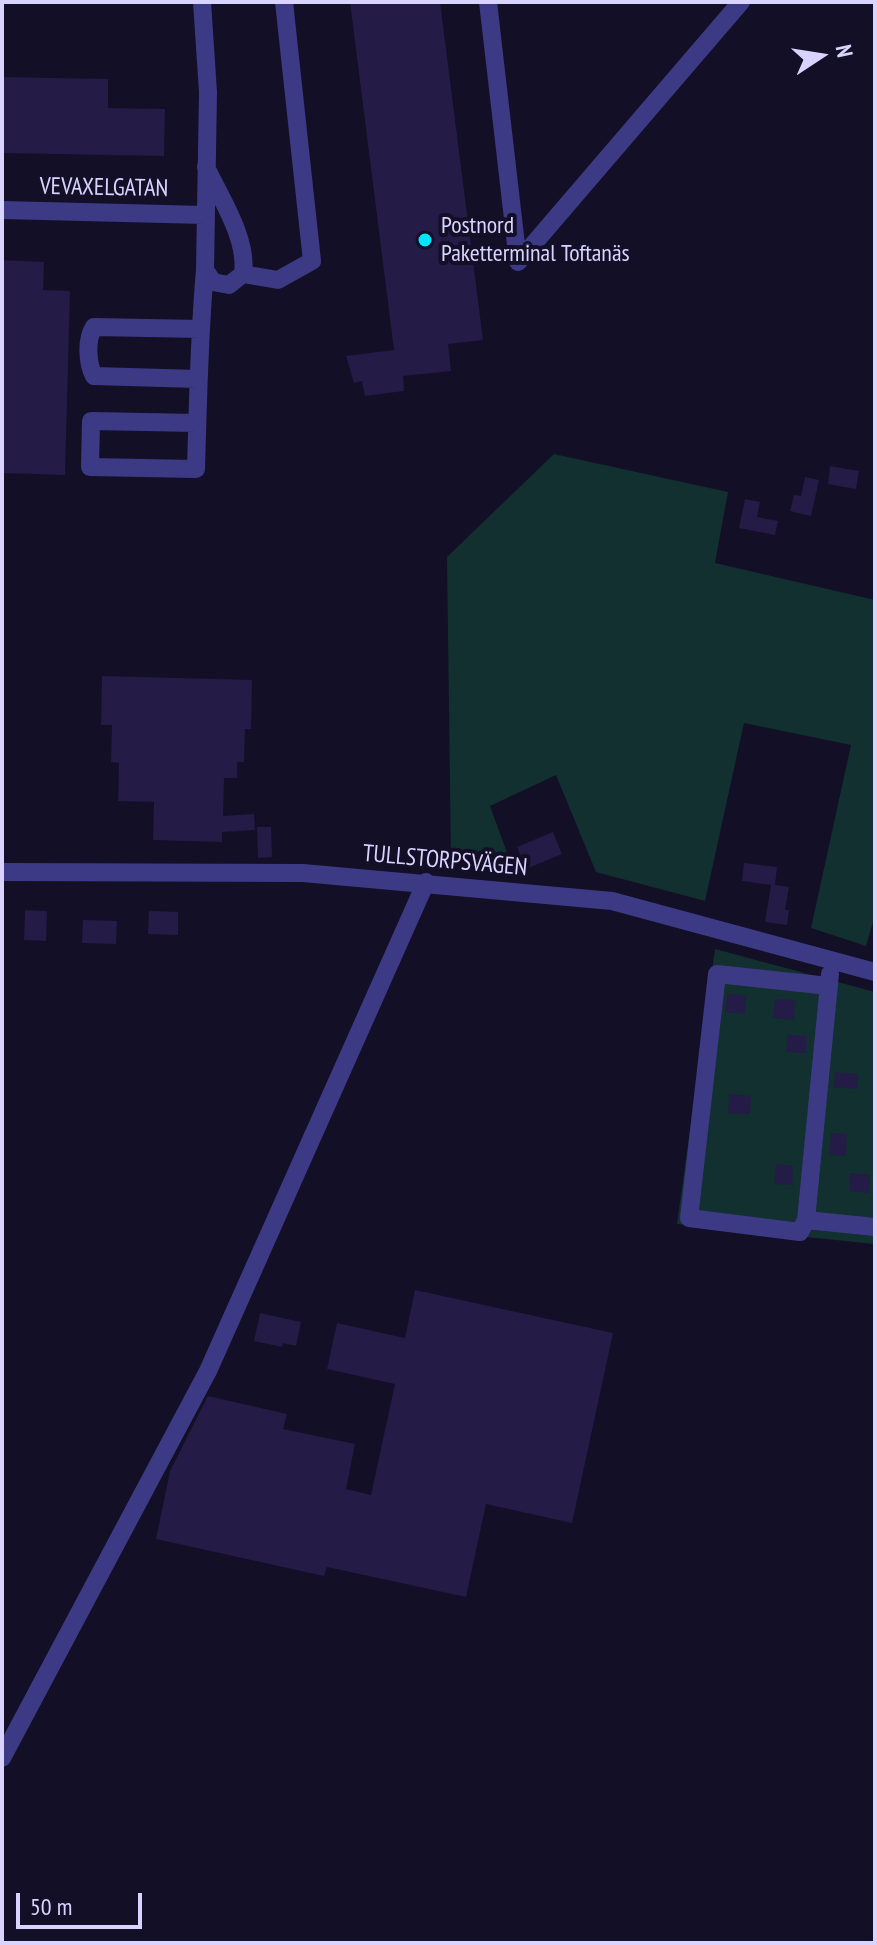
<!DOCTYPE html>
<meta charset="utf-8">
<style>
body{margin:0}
#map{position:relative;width:877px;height:1945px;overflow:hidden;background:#130f26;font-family:"PT Sans Narrow",sans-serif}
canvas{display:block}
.frame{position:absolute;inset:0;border:4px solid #d9d4ff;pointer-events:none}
.north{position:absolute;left:781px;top:16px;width:80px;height:80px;-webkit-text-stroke:6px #130f26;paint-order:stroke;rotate:78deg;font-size:22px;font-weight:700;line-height:32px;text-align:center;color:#d9d4ff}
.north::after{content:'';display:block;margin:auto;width:28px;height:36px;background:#d9d4ff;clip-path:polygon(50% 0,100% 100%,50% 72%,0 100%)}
.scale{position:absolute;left:16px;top:1893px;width:126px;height:36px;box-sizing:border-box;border:4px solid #d9d4ff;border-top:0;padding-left:10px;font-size:24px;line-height:28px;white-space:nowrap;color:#d9d4ff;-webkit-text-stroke:6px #130f26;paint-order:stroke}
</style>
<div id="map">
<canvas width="877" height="1945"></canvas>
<div class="frame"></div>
<div class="north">N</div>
<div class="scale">50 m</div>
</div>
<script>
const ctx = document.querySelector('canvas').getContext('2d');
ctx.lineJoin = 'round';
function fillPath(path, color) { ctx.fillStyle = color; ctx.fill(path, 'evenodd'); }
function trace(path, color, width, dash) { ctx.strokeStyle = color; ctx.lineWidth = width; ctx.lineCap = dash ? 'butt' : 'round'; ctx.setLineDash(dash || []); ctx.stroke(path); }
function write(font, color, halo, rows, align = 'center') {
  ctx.font = font + ' "PT Sans Narrow",sans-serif'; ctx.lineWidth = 8; ctx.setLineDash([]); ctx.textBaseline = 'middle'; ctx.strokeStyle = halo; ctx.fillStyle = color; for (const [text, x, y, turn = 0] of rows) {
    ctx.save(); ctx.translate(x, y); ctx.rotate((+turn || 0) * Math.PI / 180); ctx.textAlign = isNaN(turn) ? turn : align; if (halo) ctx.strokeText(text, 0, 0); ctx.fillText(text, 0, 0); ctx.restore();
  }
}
const green = new Path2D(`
 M554,454L728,492L715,563L875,600V915L866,946L811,928L851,745L744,723L705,901L596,872L556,775L490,806L510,861H451L447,557Z
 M715,949L875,992V1244L677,1224Z`);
const building = new Path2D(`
 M350,2H440L483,340L448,344L451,371L403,376L404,391L365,396L362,381L354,383L346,356L394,350Z
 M2,77L108,79V108L165,109L164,156L2,153Z
 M2,260L44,262L43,290L70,291L65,475L2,473Z
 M830,466L859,471L856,489L828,484Z
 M805,477L819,480L811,516L790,511L794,495L801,496Z
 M745,499L760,502L757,517L778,521L775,535L739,528Z
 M102,676L252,680L251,729H245L244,762H237V778H224L223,816L254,814L255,830L222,832V842L153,840L154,802L118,801L119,763L111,762L112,725H101Z
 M257,827H271L272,857L258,858Z
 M553,832L562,854L526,869L517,847Z
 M744,863L777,867L775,885L789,887L785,910H789L787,925L765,922L771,885L742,881Z
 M25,910L47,911L46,941L24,940Z
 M149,911L178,912V935L148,934Z
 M83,920L117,921L116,944L82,943Z
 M727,994L746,995L745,1014L725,1012Z
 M775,999L795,1000L794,1020L773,1018Z
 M788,1035L807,1036L806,1053L786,1052Z
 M835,1072L858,1074L857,1089L834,1087Z
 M729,1094L751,1096L750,1114L728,1113Z
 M831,1133L847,1134L846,1156L829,1155Z
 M776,1164L793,1166L792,1185L774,1184Z
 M850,1173L870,1175L869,1193L849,1191Z
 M415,1290L613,1333L572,1523L486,1504L466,1597L327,1567L324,1576L156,1539L170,1471L208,1396L287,1414L283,1429L355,1444L346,1489L371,1495L395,1384L327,1369L337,1323L405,1338Z
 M260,1313L301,1322L296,1346L283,1343L282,1347L254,1341Z`);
const minor = new Path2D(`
 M202,2L208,92L205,270L213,282L229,285L243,274C248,239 221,199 206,167
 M488,2L518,262L741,2
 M2,210L205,215
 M243,274L278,280L312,261L284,2
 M198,379L94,376C87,363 86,339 94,327L200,329
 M197,423L91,421L90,467L196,469C198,402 199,336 205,270
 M2,872L303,873L612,901L875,972
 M830,974L806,1220L875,1227
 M806,1220L800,1232L689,1218L717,974L829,986
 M2,1758L208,1371L426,882`);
const markers = [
 [425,240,8,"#00e5ff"]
];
const streetNames = [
 ["VEVAXELGATAN",104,188,1],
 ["TULLSTORPSVÄGEN",445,861,5]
];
const poiNames = [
 ["Postnord",441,226],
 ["Paketterminal Toftanäs",441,254]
];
fillPath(green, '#12302f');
fillPath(building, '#241b47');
trace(minor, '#3d3a85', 18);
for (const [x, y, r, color] of markers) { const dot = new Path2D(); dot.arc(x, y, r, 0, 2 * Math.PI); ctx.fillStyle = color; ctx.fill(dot); trace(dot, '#130f26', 3); }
write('24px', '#d9d4ff', '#130f26', streetNames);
write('24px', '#d9d4ff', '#130f26', poiNames, 'left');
</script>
